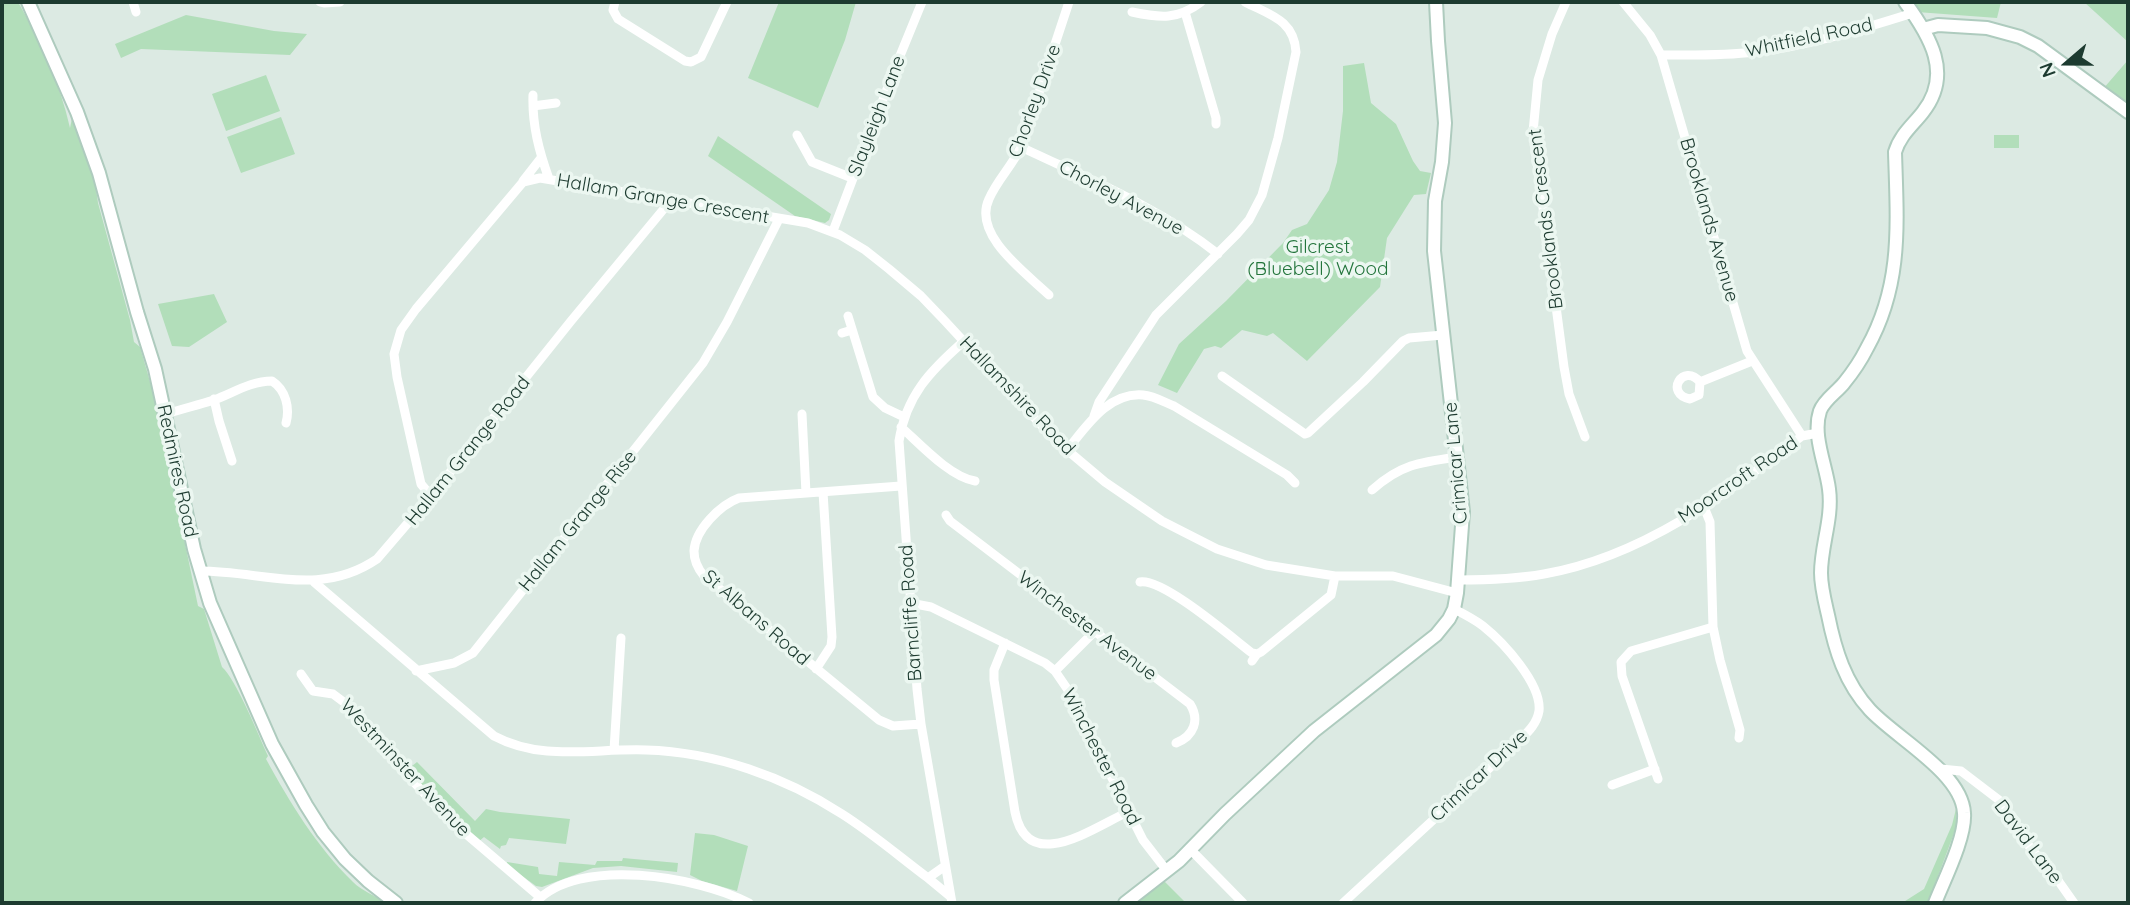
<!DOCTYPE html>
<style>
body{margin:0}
#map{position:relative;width:2130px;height:905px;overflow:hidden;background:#dceae3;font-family:Quicksand,sans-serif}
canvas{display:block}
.frame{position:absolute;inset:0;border:4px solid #1d3b30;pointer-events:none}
.north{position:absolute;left:2032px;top:28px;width:70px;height:70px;-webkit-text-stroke:5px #ecf7f1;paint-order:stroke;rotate:250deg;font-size:19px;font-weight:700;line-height:28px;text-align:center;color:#1d3b30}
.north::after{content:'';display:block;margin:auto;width:24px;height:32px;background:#1d3b30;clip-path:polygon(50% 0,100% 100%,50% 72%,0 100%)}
</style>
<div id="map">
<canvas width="2130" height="905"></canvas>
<div class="frame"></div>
<div class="north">N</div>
</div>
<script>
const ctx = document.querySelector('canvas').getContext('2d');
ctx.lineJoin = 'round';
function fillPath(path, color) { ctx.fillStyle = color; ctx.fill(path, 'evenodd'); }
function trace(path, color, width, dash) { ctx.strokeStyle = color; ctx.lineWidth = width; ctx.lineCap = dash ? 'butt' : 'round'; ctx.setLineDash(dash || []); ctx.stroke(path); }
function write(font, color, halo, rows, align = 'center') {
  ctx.font = font + ' Quicksand,sans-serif'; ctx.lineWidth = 7; ctx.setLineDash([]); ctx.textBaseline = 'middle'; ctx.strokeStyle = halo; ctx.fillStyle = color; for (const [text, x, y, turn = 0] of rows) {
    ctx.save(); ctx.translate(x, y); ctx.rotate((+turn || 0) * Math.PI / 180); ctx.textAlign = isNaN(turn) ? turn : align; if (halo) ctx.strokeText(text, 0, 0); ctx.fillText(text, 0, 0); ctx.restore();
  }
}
const green = new Path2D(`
 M2,2H18C41,42 60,83 70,128L72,118L95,181L98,203L130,320L134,342L140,347L155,399L198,606L204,609L222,667C236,679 259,736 268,756L266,759C290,803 317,847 353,882C362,891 375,895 385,903H2Z
 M779,2H856L845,40L818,108L748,78Z
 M1909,2H2001L1997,18L1917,12Z
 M2084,2H2128V42Z
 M186,15L274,31L307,34L290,55L141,49L121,58L115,44Z
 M2128,60V107L2103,89Z
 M1364,63L1371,103L1396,124L1413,161L1420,171L1431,173L1426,194L1414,195L1387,238L1380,287L1307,361L1273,333L1267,336L1242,330L1221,348L1215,346L1204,349L1177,393L1158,385L1179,344L1226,301L1283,243L1292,230L1307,224L1329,190L1337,162L1343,111V66Z
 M266,75L280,111L226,131L212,94Z
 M281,117L295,154L241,173L227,137Z
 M1994,135H2019V148H1994Z
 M718,136L831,214L829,220L825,223L795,216L708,156Z
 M214,294L227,322L189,347L172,346L158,304Z
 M417,762L475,821L486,809L500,812L570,819L566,844L509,838L506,845L501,846L500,849L484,837L478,842L431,797L407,770Z
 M1956,809V828L1928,903H1902L1924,889L1952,825Z
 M695,833L714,835L748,846L737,891L702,881L690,875Z
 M623,858L678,863L677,872L621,866L593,868L542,887L536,886L507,865V862L538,867L539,874L557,876L559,862L595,865L597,861H622Z
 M1163,880L1186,903H1133Z`);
const street = new Path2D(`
 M133,2L136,12
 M320,2L324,3L340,2
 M615,2L613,10L618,19L685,61L691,62L701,57L727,2
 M1566,2L1552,34L1538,80L1533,132L1564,367L1569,394L1585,437
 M1623,2L1650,35L1661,55L1747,351L1802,436
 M1132,12C1160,18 1178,20 1201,2
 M1185,12L1216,118V124
 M1661,55C1692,55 1723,56 1754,52C1808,46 1862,29 1913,13
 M533,95C532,125 539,151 549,179
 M533,106L556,103
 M797,135L812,162L852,178
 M1021,147C1088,179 1159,207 1218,254
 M523,181L541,158
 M833,231L895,68L922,2
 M1049,295C1026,273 972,235 989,199C997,180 1012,166 1021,147L1069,2
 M848,316L873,397L885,408L904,417
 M842,333L852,330
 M1222,376L1305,434L1308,433L1363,382L1403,341L1409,338L1443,335
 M1700,382C1683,362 1664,394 1690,399L1699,395L1700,382L1752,361
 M214,399L219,421L232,461
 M166,414C182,409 198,405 214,400C233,393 251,381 272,381C286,390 290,408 286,423
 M802,414L806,493
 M1094,416L1099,402L1156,315L1237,234L1249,220L1262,195L1278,138L1296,52C1294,20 1270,15 1245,2
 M901,427C920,444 950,477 975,481
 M1067,450C1086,427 1108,392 1143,395C1154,396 1164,402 1174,406L1287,475L1295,483
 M901,486L739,498C720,505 695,530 694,551C694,561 698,569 704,576L879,720L893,726L921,724
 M1372,490C1401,464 1421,462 1458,457
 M431,496L421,484L397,377L394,354L401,330L416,309L523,182L540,178L808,223L840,235L865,250L889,269L921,296L944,320L1054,439L1105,482L1162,521L1217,549L1266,565L1335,576H1393L1457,593
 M1704,507L1710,522L1713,627L1720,660L1740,730L1739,738
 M946,515L950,521L1190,704C1200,720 1194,736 1176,743
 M200,571C263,571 320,598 377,559L431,496L571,321L672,199
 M1459,580C1487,580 1516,579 1544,574C1642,557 1726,494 1802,436L1818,433
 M314,582L494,736C543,762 594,748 646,750C715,752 785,777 842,814C872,833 900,857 928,878L945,866
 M1140,582C1163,578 1231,637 1252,653L1257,654
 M910,603L931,607L1045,663L1055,671L1068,690L1143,840L1167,871
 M1005,643L994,670V680L1015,812C1028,876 1094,827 1128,812
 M1252,661L1257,654L1261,652L1331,595L1335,576
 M816,669L831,646L832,637L823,492
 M416,671L454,663L473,653L703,363L727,322L779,219
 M1055,671L1095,631
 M301,674L313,691L333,694L353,709L389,755L445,816L540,897
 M614,750L621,638
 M1941,769L1961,771L1999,800L2031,849L2050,869L2074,903
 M1658,779L1622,676L1621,662L1631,651L1713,627
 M1612,785L1655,769
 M1191,850L1243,903
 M928,878L951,897
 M535,903C578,855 699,877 749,903
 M952,903L921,724L917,689L899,441C906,396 930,371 963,342
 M1343,903L1521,739C1529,731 1537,723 1539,711C1542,684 1503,642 1483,626C1474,619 1464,614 1454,609`);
const secondary = new Path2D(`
 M28,2L77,112L99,173L137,312L155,369L194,549L210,603L272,744L306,805L323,832L345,859L368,881L396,903
 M1905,2C1930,36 1953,74 1923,112C1913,125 1900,135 1895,152C1897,222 1903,284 1867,348C1861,360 1853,372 1844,383C1837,392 1824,400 1820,411C1812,435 1826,465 1829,489C1833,518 1821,545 1821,573C1821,587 1825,602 1828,615C1835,650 1845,683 1870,710C1896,738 1962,773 1964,813C1966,837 1944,880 1935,903
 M1923,29L1938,25L1987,28L2020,37L2038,46L2128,112
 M1125,903L1179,861L1225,814L1314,731L1436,635L1449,619L1454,609L1457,593L1463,512L1434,251L1435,201L1442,162L1445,123L1438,41L1436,2`);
const streetNames = [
 ["Whitfield Road",1809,38,-12],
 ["Chorley Drive",1035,101,-70],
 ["Slayleigh Lane",877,116,-69],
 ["Chorley Avenue",1121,198,28],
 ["Hallam Grange Crescent",663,199,10],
 ["Brooklands Crescent",1546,219,-97],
 ["Brooklands Avenue",1709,220,74],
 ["Hallamshire Road",1017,396,46],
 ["Hallam Grange Road",468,451,-51],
 ["Crimicar Lane",1456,463,-95],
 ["Redmires Road",177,471,78],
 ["Moorcroft Road",1738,480,-34],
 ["Hallam Grange Rise",578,521,-51],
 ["Barncliffe Road",911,613,-94],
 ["St Albans Road",756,618,41],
 ["Winchester Avenue",1087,626,37],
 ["Winchester Road",1101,757,63],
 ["Westminster Avenue",405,768,47],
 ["Crimicar Drive",1479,776,-43],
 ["David Lane",2028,842,53]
];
const parkNames = [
 ["Gilcrest",1318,247],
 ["(Bluebell) Wood",1318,269]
];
fillPath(green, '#b2deba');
trace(secondary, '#aecbbe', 16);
trace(street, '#fff', 9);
trace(secondary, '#fff', 12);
write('19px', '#1d3b30', '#ecf7f1', streetNames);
write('19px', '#23753c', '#ecf7f1', parkNames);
</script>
